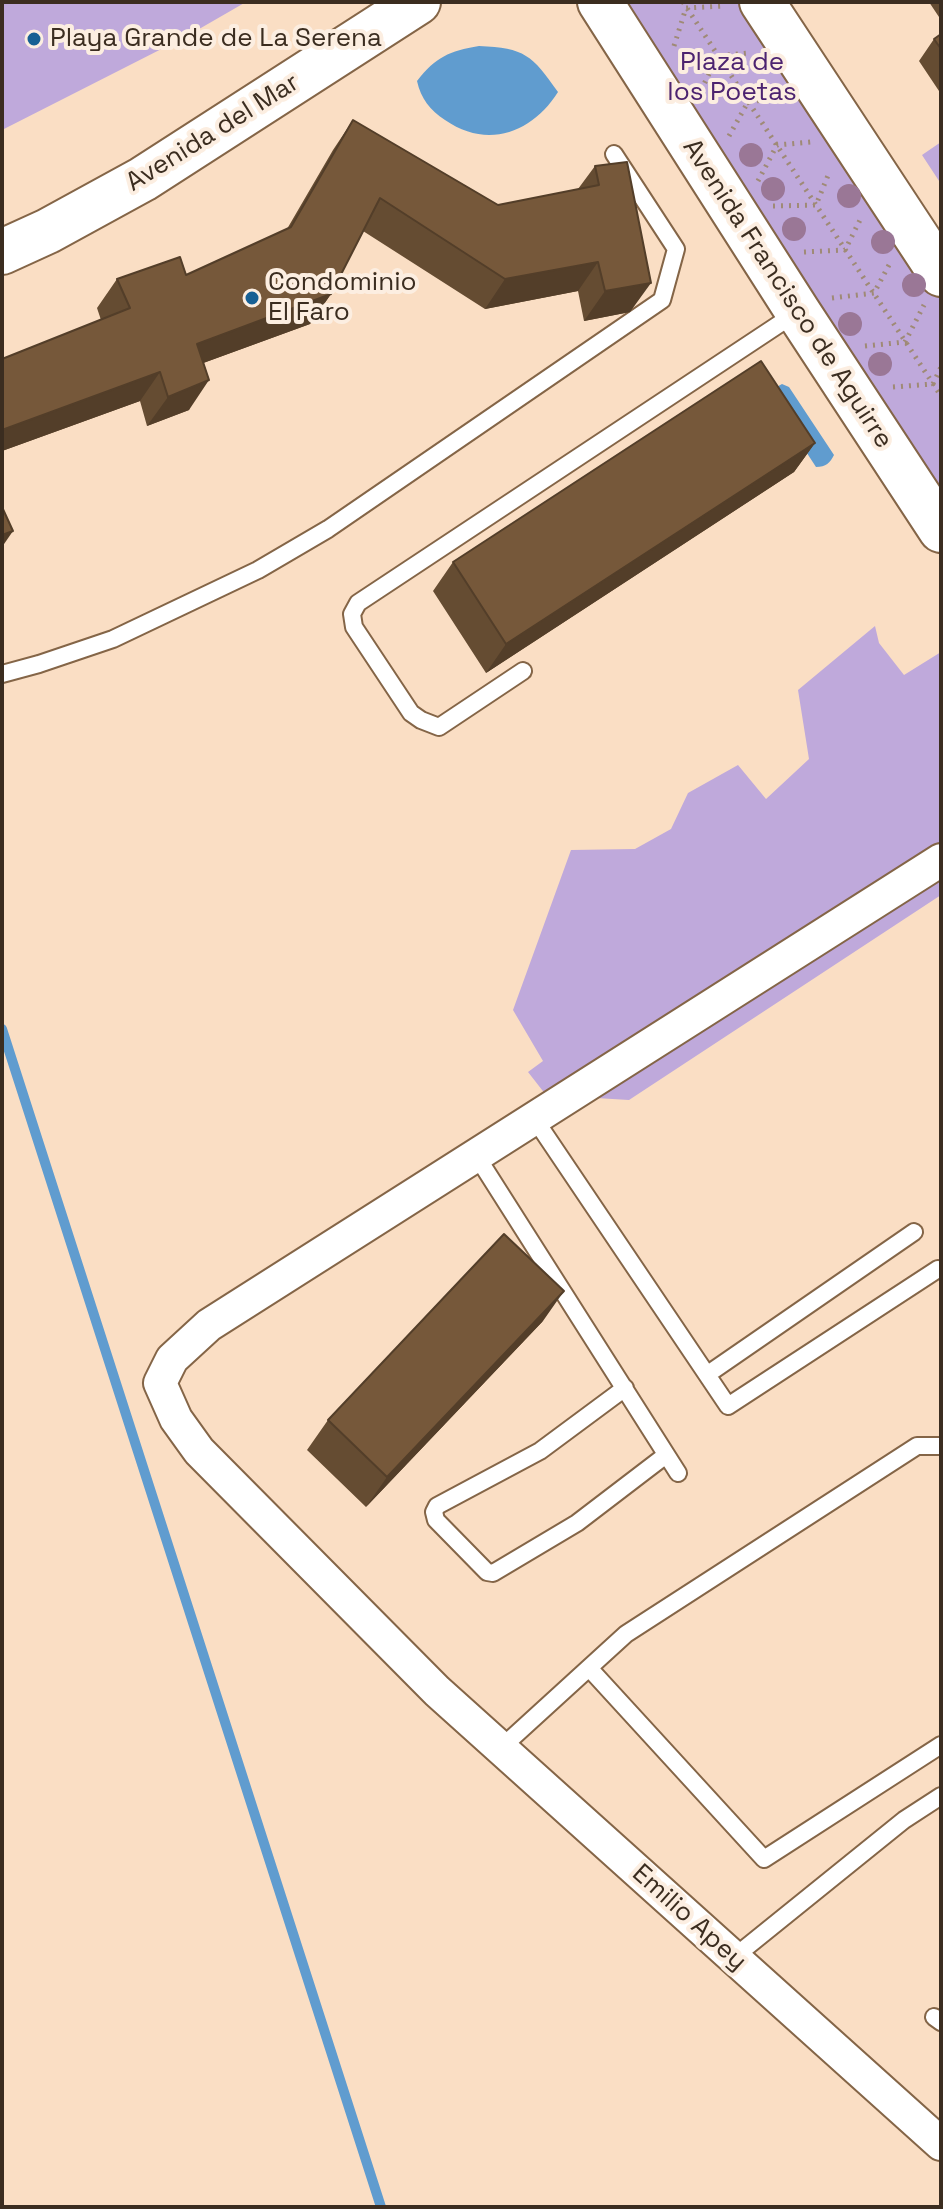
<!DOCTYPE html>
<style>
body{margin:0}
#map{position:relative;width:943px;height:2209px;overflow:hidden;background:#fadec4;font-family:"Space Grotesk",sans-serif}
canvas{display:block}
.frame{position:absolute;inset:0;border:4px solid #3b2d20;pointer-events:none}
</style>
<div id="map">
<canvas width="943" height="2209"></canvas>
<div class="frame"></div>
</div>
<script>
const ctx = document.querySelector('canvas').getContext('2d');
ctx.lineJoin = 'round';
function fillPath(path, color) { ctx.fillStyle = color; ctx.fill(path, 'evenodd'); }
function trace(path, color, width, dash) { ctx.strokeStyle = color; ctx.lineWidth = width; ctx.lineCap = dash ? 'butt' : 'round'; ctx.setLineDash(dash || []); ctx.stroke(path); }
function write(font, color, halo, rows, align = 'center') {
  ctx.font = font + ' "Space Grotesk",sans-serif'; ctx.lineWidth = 8; ctx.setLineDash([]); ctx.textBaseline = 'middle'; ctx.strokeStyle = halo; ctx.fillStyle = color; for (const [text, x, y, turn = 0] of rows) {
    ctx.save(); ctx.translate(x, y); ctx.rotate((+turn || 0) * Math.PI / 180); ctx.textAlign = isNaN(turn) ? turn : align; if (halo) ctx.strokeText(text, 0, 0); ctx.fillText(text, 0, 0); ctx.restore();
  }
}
const green = new Path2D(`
 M2,2H246L187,36L2,130Z
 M612,2H751L941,293V504Z
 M941,142V184L922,155Z
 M875,626L879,643L904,675L941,652V895L629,1100L546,1095L528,1072L543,1061L513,1010L571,850L635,849L671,829L688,793L738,765L766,799L809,759L798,690Z`);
const water = new Path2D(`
 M479,46C525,48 532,55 558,92C533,132 488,150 445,120C430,110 421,99 417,81C436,57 449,51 479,46Z
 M782,384L789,387L834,455C830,463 826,467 816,467L771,398L773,389Z`);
const stream = new Path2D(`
 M2,1029L381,2207`);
const path = new Path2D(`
 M683,2L941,396
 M674,46L686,8L724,6
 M701,90L718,56L749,53
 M729,136L748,102L779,98
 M758,181L777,145L811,142
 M773,206L816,205L829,173
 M804,252L845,250L860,220
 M832,298L874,293L889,265
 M865,346L905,342L924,305
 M893,387L933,384L941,367`);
const lane = new Path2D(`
 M523,671L439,727L421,720L411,713L354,627L352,614L358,603L796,313
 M2,674L39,664L113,639L258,570L328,529L662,300L676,249L614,154
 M534,1118L728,1406L938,1269
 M476,1155L678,1473
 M708,1374L914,1232
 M625,1388L540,1451L437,1506L434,1512L436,1520L487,1572L493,1573L577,1523L666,1455
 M589,1668L764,1859L941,1745
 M501,1748L626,1634L917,1446H941
 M733,1958L904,1820L941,1796
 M934,2017L941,2022`);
const street = new Path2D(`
 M941,860L209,1325L172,1359L160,1383L176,1419L199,1451L437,1691L941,2144`);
const primary = new Path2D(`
 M600,2L798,312L941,530
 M762,2L941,274
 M2,252L48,231L143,179L418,2`);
const trees = [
 [751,155],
 [773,189],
 [849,196],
 [794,229],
 [883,242],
 [914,285],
 [850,324],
 [880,364]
];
const wall = new Path2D(`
 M929,2H941V20Z
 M941,34V94L919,61L934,39Z
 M353,120L498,205L578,189L595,166L630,312L584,321L578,291L485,309L363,231L331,294L310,324L203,363L189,410L147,426L140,401L2,451V359L101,320L97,308L117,279L186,275L287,229L333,150Z
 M815,443L794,472L486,673L433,591L453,562Z
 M543,1321L366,1507L307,1450L328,1420Z`);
const shadedWall = new Path2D(`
 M598,262L578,291L485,309L505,279Z
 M651,283L630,312L584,321L605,291Z
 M331,294L310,324L176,373L197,344Z
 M160,372L140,401L2,451V430Z
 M209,380L189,410L147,426L168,397Z
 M815,443L794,472L486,673L506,644Z
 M13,531L2,547V535Z
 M564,1291L543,1321L366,1507L387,1477Z`);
const building = new Path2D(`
 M941,34V49L934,39Z
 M353,120L498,205L599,185L595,166L627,162L651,283L605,291L598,262L505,279L380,198L331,294L197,344L209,380L168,397L160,372L2,430V359L130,308L117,279L180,257L186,275L291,227Z
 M761,361L815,443L506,644L453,562Z
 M2,507L13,531L2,535Z
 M504,1234L564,1291L387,1477L328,1420Z`);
const markers = [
 [34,39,8,"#176094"],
 [252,298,8,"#176094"]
];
const poiNames = [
 ["Playa Grande de La Serena",50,39],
 ["Condominio",268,283],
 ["El Faro",268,313]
];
const parkNames = [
 ["Plaza de",732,63],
 ["los Poetas",732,93]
];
const streetNames = [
 ["Avenida del Mar",213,133,-32],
 ["Avenida Francisco de Aguirre",787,294,57],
 ["Emilio Apey",689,1918,42]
];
fillPath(green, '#bfa9db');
fillPath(water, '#609ccf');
trace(stream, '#609ccf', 10);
trace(lane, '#846547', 20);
trace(street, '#846547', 36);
trace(primary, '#846547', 48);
trace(path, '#9f8a76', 5, [2, 6]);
trace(lane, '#fff', 16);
trace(street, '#fff', 32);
trace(primary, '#fff', 44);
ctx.fillStyle = '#9a7796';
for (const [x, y] of trees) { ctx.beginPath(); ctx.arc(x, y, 12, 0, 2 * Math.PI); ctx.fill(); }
fillPath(wall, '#654c32');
fillPath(shadedWall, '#533e29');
fillPath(building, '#76583a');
trace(building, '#533e29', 2);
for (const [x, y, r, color] of markers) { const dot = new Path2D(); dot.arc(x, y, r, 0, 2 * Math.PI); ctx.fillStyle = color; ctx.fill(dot); trace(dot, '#fceee1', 3); }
write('26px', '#3b2d20', '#fceee1', poiNames, 'left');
write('26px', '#4c2370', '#fceee1', parkNames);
write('26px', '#3b2d20', '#fceee1', streetNames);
</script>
